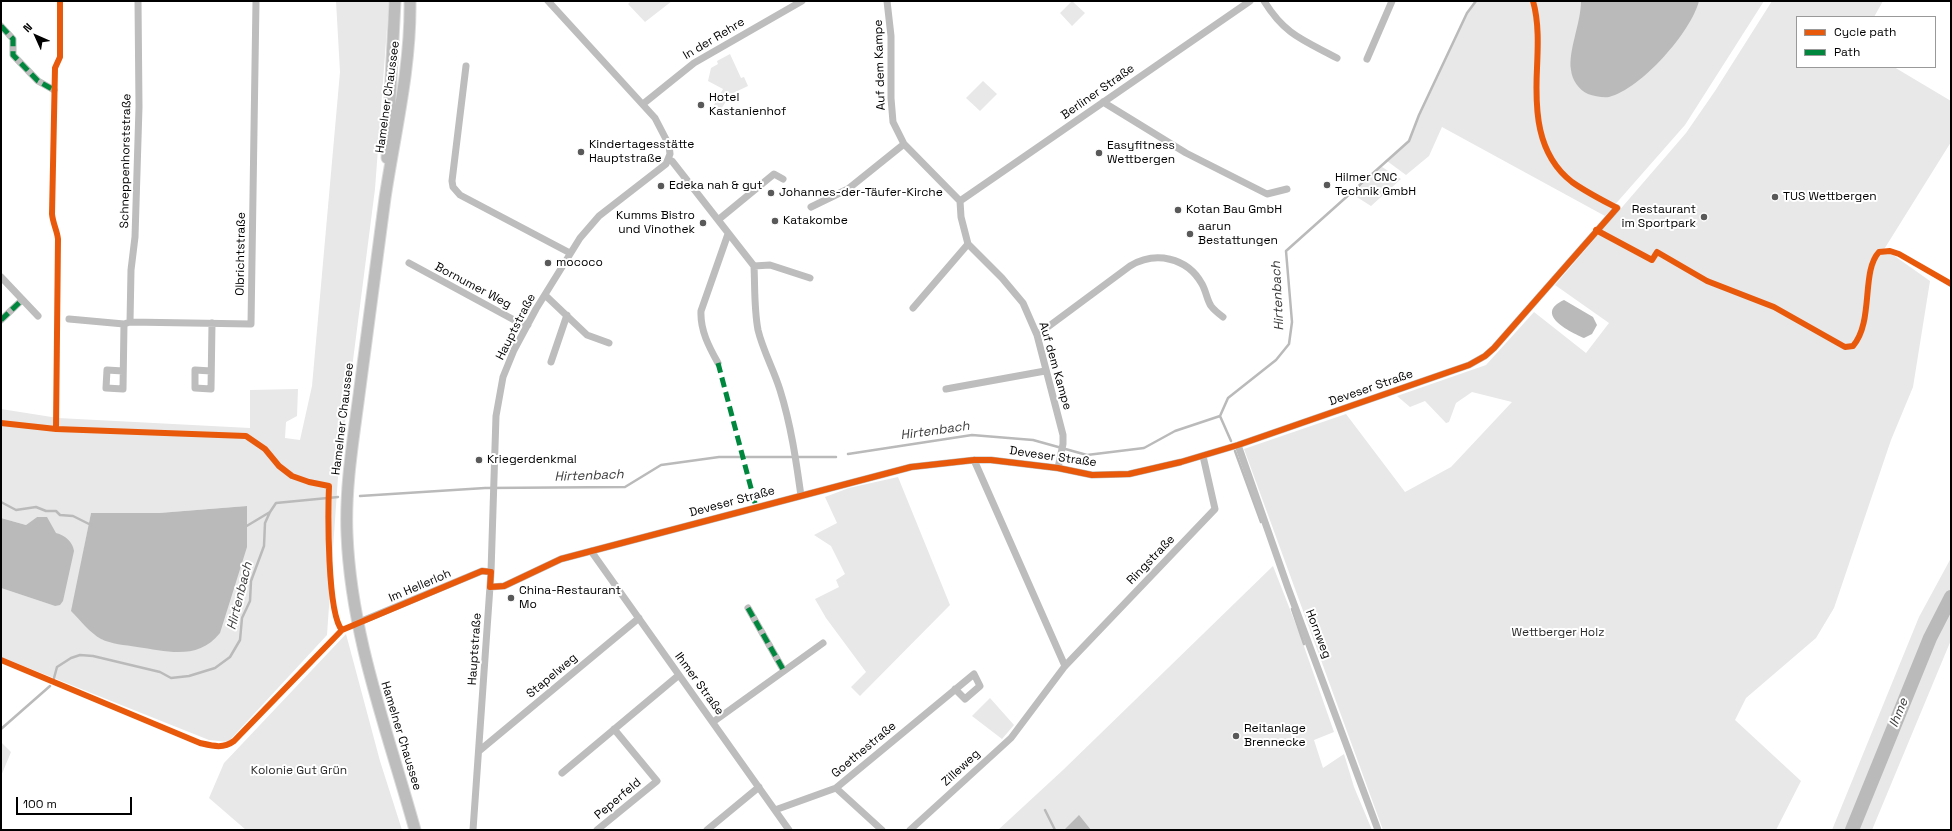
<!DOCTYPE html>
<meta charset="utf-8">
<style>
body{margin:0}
#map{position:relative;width:1952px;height:831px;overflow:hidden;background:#fff;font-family:"Space Grotesk",sans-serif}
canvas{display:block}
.frame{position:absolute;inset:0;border:2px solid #000;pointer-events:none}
.legend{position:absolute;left:1796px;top:16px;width:140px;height:52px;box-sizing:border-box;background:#fff;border:1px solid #999;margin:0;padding:5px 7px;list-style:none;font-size:12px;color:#000}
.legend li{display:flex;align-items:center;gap:8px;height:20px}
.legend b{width:20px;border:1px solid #999}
.north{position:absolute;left:16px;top:16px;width:40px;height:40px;-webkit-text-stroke:3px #fff;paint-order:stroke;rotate:315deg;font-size:11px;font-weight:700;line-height:16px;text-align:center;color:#000}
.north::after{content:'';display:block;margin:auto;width:14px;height:18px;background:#000;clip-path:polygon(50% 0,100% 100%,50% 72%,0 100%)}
.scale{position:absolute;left:16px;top:797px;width:116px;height:18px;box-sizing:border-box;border:2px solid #000;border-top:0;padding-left:5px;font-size:12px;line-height:14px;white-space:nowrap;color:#000;-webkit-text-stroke:3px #fff;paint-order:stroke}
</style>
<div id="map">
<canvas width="1952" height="831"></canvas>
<div class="frame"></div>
<ul class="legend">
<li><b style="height:5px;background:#e8590c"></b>Cycle path</li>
<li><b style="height:5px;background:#00873e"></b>Path</li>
</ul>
<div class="north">N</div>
<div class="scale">100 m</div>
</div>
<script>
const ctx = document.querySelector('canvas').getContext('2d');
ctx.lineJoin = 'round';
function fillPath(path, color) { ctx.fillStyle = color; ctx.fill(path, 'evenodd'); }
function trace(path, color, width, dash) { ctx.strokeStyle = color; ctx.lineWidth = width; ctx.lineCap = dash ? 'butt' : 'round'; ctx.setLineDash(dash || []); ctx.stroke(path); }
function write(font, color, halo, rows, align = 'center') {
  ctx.font = font + ' "Space Grotesk",sans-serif'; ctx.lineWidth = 4; ctx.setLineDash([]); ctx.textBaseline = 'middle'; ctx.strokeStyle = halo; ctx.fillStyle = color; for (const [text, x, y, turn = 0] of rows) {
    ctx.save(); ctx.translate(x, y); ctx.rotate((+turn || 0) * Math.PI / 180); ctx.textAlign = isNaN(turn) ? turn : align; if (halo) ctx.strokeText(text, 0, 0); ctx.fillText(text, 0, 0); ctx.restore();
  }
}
const green = new Path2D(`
 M336,1H389L375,189L338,477L327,635L228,742L209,740L1,657V588L55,606L56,534L37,517L26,525L1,518V409L58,418L250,428V390L298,389L297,416L286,422L285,438L300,440L312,386L340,72ZM247,506L103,640L97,636L72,611L91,513H159Z
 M631,1H672L645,22L628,4Z
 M1072,1L1085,13L1072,26L1060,13Z
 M1476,1H1764L1685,125L1605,216L1442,127L1429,156L1406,175L1387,161L1409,142L1419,115L1467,13Z
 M1772,1H1883L1874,17H1797V67H1894L1951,101V142L1883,251L1879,253L1889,252L1930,281L1913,387L1891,440L1834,608L1816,638L1746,698L1735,720L1801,781L1776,830H1383L1244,449L1346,414L1405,492L1451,467L1512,402L1472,392L1456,403L1449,422L1446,423L1425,401L1410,407L1397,396L1486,365L1534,312L1586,353L1609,323L1555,285L1686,133L1715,91ZM1662,257L1671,259L1707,281L1774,307L1845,347L1853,346L1862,328L1859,342L1854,348H1845L1773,309L1706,283Z
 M730,54L741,78L744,77L748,86L731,94L721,109L714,105L723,89L708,81L711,68L718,64L717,61Z
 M983,81L997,94L980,111L966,98Z
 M1382,167L1401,179L1371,206L1352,194Z
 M898,477L950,605L860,696L851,687L866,672L826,618L815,599L839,587L836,580L845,574L831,546L814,535L837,523L825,497L849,488Z
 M1951,558V640L1872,830H1832L1919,617Z
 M1273,566L1300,635L1334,732L1314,740L1323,768L1344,754L1354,787L1372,830H1056L1055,828L1052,830H998L1063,770Z
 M346,634L380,761L402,830H246L209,798L224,763Z
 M990,698L1014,725L1002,739L972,716Z
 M1,742L11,752L1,776Z`);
const water = new Path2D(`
 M1581,1H1699C1691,32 1641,89 1609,97C1603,98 1594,96 1588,94C1579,90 1572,80 1571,70C1568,51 1581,23 1581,1Z
 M1564,300L1593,317L1597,325L1592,334L1584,338C1570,332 1533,314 1564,300Z
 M247,506V547L220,633C198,661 167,651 137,647C125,645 111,644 101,639C90,633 80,620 71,611L91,513H159Z
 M37,517H47L56,533C65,535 73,542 74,551L63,601L60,605L55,606L1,588V518L26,525Z
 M1079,815L1091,830H1065V829Z`);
const stream = new Path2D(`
 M1220,416L1231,441
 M1235,451L1261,522
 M848,454L972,435L1033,440L1087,455L1144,448L1175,431L1220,416L1228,398L1276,360L1289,344L1292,322L1286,251L1409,141L1419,115L1467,13L1476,1
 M360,496L485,488L625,487L661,465L719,457H836
 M1,502L16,510L36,507L46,511H56L60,515L73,516L91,525
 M245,527L270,512
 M1292,609L1304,644
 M54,678L57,667L71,658L80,655L93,656L160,672L171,678L189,676L215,668L230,657L240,640L242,618L250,601L251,581L264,546L265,523L270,512L276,503L338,497
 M1,729L50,686
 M1045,810L1055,830`);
const river = new Path2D(`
 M1852,830L1930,638L1951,597`);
const minor = new Path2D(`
 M887,1L891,36V98L893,122L904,144L960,201L961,217L968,244L1002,278L1023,303L1037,335L1063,435V444L1058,468
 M1264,1C1285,35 1303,40 1337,58
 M1,26L13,39V55L38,81L54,90
 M1367,59L1392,1
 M466,66L452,181L453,187L460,195L570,253
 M1103,102L1186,153L1267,194L1287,189
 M643,104L694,63L802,1
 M669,160L672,161L754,266
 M960,201L1250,1
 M811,207L848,189L904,144
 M718,220L774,174L783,179
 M409,263L516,321L528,325
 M754,266C755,287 754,309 758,330C763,351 774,370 780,390C791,425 796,460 801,496
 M754,266L770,265L810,278
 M1,277L38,316
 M545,295L587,335L609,343
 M913,308L968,244
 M69,319L124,324L130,322L251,324L256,1
 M1,320L22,300
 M130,322L131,270L135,237L139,107L138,1
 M1037,335L1130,266C1155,251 1187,257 1202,284C1206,291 1207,300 1211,306C1214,310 1219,314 1223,317
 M551,362L567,315
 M718,363C709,347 700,330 701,311L728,234
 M123,371L107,370L106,388L123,389L124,324
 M211,371L195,370V388L211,389L212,323
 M946,389L1045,371
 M1238,445L1288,588L1378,830
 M974,460L1065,666
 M591,551L789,830
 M490,587L504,586L561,559L911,467L974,460H991L1058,468L1092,475L1129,474L1181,462L1238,445L1469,365L1485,356L1494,348L1617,208
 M748,608L784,671
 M357,623L482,571L491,572
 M713,722L823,643
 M479,751L639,618
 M562,773L679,675
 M836,788L882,830
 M775,810L836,788L974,674L980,686L965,699L955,689
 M473,830L491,572L496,416L503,377L514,350L536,309L580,238L599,216L666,164L670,154L669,145L655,118L548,1
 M597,830L657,781L614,729
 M707,830L759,787
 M910,830L1011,738L1065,666L1215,509L1203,456`);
const primary = new Path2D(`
 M410,1C411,68 395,132 385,198C376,264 368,329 359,395C353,441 345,488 347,534C351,637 388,732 415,830
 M387,158L395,1`);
const quiet = new Path2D(`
 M1,26L13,39V55L38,81L54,90
 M1,320L22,300
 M718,363L756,507
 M748,608L784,671`);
const cycleway = new Path2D(`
 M1596,230L1652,260L1657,252L1707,281L1774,307L1845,347L1853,346C1874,322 1861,271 1879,252L1890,251L1899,254L1951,284
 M1,423L56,429L246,436L265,449L279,466L292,476L309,482L329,486C328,510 327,614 342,630
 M56,429L58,239C57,230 53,224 52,214L55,68L60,57V1
 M1,660L200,743C213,746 223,749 234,741L342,630L482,571L491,572L490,587L504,586L561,559L911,467L974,460H991L1058,468L1092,475L1129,474L1181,462L1238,445L1469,365L1485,356L1494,348L1617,208C1602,200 1586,192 1572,182C1536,154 1535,109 1537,68C1538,46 1539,22 1533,1`);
const markers = [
 [701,105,4,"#595959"],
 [581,152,4,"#595959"],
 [1099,153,4,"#595959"],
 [1327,185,4,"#595959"],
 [661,186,4,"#595959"],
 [771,193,4,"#595959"],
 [1775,197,4,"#595959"],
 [1178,210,4,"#595959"],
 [1704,217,4,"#595959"],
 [775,221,4,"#595959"],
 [703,223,4,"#595959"],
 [1190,234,4,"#595959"],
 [548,263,4,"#595959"],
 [479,460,4,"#595959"],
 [511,598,4,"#595959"],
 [1236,736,4,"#595959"]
];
const streetNames = [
 ["In der Rehre",714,39,-31],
 ["Auf dem Kampe",880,65,-92],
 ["Berliner Straße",1098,92,-35],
 ["Hamelner Chaussee",388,97,-82],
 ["Schneppenhorststraße",126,161,-89],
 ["Olbrichtstraße",241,254,-89],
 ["Bornumer Weg",473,286,28],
 ["Hauptstraße",516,327,-63],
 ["Auf dem Kampe",1055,366,74],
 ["Deveser Straße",1371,388,-19],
 ["Hamelner Chaussee",343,419,-83],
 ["Deveser Straße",1053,457,8],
 ["Deveser Straße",732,502,-15],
 ["Ringstraße",1151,560,-46],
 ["Im Hellerloh",420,586,-23],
 ["Hornweg",1318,634,69],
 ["Hauptstraße",475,649,-86],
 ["Stapelweg",552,676,-40],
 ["Ihmer Straße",699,684,54],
 ["Hamelner Chaussee",401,736,73],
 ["Goethestraße",864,750,-40],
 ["Zilleweg",961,768,-43],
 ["Peperfeld",618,799,-40]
];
const poiNames = [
 ["Hotel",709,98],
 ["Kastanienhof",709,112],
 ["Kindertagesstätte",589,145],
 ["Hauptstraße",589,159],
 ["Easyfitness",1107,146],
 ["Wettbergen",1107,160],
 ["Hilmer CNC",1335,178],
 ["Technik GmbH",1335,192],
 ["Edeka nah & gut",669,186],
 ["Johannes-der-Täufer-Kirche",779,193],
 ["TUS Wettbergen",1783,197],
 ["Kotan Bau GmbH",1186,210],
 ["Restaurant",1696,210,"right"],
 ["im Sportpark",1696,224,"right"],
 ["Kumms Bistro",695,216,"right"],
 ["und Vinothek",695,230,"right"],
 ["Katakombe",783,221],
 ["aarun",1198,227],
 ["Bestattungen",1198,241],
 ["mococo",556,263],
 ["Kriegerdenkmal",487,460],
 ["China-Restaurant",519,591],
 ["Mo",519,605],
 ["Reitanlage",1244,729],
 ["Brennecke",1244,743]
];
const parkNames = [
 ["Wettberger Holz",1558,633],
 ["Kolonie Gut Grün",299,771]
];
const waterNames = [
 ["Hirtenbach",1278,296,-93],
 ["Hirtenbach",935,431,-8],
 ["Hirtenbach",589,476,-2],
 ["Hirtenbach",240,596,-76],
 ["Ihme",1899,713,-68]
];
fillPath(green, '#e8e8e8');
fillPath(water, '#bababa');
trace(stream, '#bababa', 2.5);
trace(river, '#bababa', 14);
trace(primary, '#dbdbdb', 13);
trace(minor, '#bdbdbd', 7);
trace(primary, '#bdbdbd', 11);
trace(quiet, '#00873e', 5, [10, 5]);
trace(cycleway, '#e8590c', 6);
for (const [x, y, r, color] of markers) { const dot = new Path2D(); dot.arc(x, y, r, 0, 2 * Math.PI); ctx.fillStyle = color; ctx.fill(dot); trace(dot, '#fff', 1.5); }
write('12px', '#000', '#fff', streetNames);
write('12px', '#000', '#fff', poiNames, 'left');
write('12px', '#2c2c2c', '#fff', parkNames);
write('italic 13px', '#3d3d3d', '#fff', waterNames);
</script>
